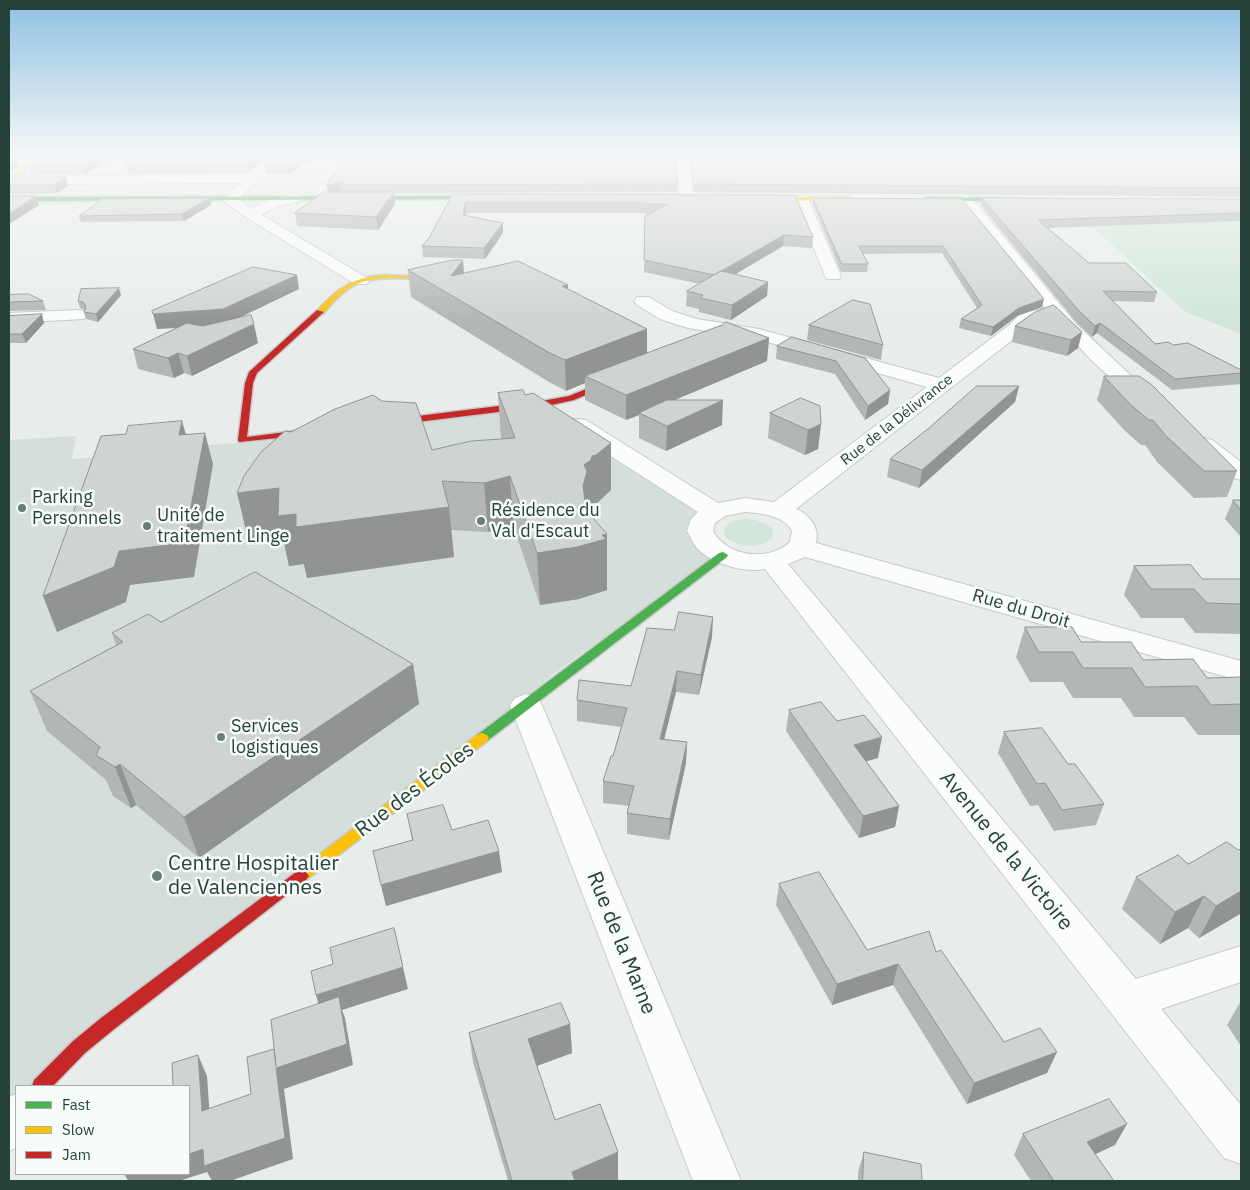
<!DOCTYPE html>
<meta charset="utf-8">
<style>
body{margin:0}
#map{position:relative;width:1250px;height:1190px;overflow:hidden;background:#e8edeb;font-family:"IBM Plex Sans",sans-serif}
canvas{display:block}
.frame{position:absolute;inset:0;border:10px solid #24423a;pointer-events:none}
.legend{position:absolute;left:15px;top:1085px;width:175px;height:90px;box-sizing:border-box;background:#f7fbf9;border:1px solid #a3b1ad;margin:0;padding:6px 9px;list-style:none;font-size:15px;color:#24423a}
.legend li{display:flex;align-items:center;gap:10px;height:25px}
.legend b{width:25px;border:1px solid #a3b1ad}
</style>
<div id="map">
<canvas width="1250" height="1190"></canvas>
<div class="frame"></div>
<ul class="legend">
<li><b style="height:6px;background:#4caf50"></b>Fast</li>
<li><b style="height:6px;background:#ffc107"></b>Slow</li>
<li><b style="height:6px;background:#c62828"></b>Jam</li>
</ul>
</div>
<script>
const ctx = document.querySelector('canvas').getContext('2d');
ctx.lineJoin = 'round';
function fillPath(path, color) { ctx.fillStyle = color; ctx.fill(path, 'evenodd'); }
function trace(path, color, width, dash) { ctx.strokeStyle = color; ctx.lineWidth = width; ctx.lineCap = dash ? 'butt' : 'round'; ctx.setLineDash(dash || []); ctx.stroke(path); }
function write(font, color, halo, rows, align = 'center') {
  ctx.font = font + ' "IBM Plex Sans",sans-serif'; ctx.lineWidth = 5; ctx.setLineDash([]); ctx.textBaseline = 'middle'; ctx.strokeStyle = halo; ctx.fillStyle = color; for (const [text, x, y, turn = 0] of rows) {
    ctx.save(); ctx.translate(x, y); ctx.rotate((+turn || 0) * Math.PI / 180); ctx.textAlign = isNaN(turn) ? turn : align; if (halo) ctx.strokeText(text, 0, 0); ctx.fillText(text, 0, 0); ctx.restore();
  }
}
const built = new Path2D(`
 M542,406L711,512L701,532L717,556L556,672L45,1086H16V1109L9,1119V440L76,436L72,459L219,444L302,439Z`);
const green = new Path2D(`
 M1241,221V334L1184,311L1092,226Z
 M744,519C755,519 765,521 773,530L772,538C759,550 738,548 725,536L724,529L731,522Z`);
const street = new Path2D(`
 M9,157H44L47,160L41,164H9Z
 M268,157H281L238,199L252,209L265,201L295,194L300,195L302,198L300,201L275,207L262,215L367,278L369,281L367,284H355L247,218L225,202L223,199L240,183L9,184V176L248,175Z
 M676,157H688L693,198L691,201L686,202L679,198Z
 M801,195L808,199L841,276L839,279H827L825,276L794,199Z
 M965,195L970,196L1077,325L1157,400L1154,404L1147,406L1140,404L1092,361L1052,317L1032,322L1020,334L796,509C810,515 820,528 816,543L1241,661V681L805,557L788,564L1136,979L1241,946V982L1161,1009L1241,1105V1164L1224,1158L765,569C743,573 712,564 697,548C693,543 690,536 687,531L691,519L698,512L570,430L567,425L570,420L578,419L586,420L718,503L745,498L774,502L927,387L757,339L688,328L660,319L637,305L634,301L637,297H649L672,311L697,319L759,329L939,378L1008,326L1020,314L1045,308L960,202L958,199ZM745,512C760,513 784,515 792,531L790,542C769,562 727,557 713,531L715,523L725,516Z
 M78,310L84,311L87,315L84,319L9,323V313Z
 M1204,438L1212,440L1241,462V480L1233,478L1196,450L1193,445L1196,440Z
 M526,694L537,698L542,705L741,1181H693L510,705L515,698Z
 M16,1094V1148L9,1151V1097Z`);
const fast = new Path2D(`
 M487,196L489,199L9,201V197Z
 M925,197L1020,198L1023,200L1020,202L923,200Z
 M723,552L728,555L727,557L487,741H477L475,738L477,735L719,553Z`);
const slow = new Path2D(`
 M42,157H47L9,182V178Z
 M760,197H850L853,199L850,201L758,200Z
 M385,275L447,278L450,280L447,282C419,280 376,272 351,287C340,294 331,304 323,314L316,312C337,288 353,277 385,275Z
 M482,733L487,735L489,738L487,741L306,880L301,882L296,880L293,876L296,872L477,735Z`);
const jam = new Path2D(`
 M317,310L324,312L257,373L253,383L247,437L317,428L321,431L317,434L239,442L238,440L245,383L249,372Z
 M618,376L625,378L574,400L547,406L385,426L381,423L385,420L547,400L569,396Z
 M301,870L306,872L309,876L306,880L113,1030L85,1053L53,1086H32L34,1080L73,1041L101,1018L296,872Z`);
const wall = new Path2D(`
 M112,157L86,174H30L27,166Z
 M119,157H265L247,173L131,174Z
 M315,157L290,174H266L265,166Z
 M690,157H1241V197L694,192Z
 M9,177L68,186L57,193L9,194Z
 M677,184V192L394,193L395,204L378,230L297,226L295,213L328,192L327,185Z
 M453,194L795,195L813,237L812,248L783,246L735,274L768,282L767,296L731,320L699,312V309L686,306L687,291L700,284L644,272L645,216L647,215H645V213H466L465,215L503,233L485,259L423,257L422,246L429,238Z
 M210,198L211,205L184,221L81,222L79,216Z
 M813,198L962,199L1042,307L1017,316L991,336L959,328L961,319L977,308L942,253L863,254L868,264L867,272H841L813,205Z
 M982,198L1241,199V221L1048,228L1089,263L1157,292L1154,302L1113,301L1155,344L1173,345L1241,370V384L1172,390L1097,333L1092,337L1078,324L981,206Z
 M408,270L464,273L568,285V289L647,353L769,338L767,361L674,400L722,425L666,451L639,438V415L626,420L585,400V383L566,391L549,382L411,297Z
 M299,289L240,317L258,343L192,376L184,373L174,378L138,369L133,349L178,328L157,329Z
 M9,295L43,301L46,310L9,311Z
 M121,295L98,322L86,319L84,312L85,310L80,308L78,301Z
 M9,316L44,323L26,343H9Z
 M809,325L883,345L881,360L807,340Z
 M1015,326L1082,332L1078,348L1067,356L1012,342Z
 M777,346L865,358L890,390L888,404L865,420L835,374L776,359Z
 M1104,376L1237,471L1227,497L1194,498L1157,462L1145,445H1141L1124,430L1097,400Z
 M1019,386L1015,402L919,488L887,477L890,459Z
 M498,393L525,395L611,443V490L597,503H593L592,508L589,510L607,585V590L579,599L540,605L513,525L488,532L451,530L454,557L307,578L304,564L289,566L283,538L249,543L432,450L501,439Z
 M770,413L821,424L818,449L805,455L768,438Z
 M1233,500H1241V537L1225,519Z
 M1134,566L1202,579H1241V635L1240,634L1195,633L1183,618H1141L1124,595Z
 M161,622L413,664L419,704L199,858L136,805L131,808L113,796L106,780L47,731L30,691L116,645L112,633Z
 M1025,627L1207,678L1241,677V735H1198L1184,717H1134L1121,698H1073L1063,682H1030L1016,657Z
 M712,637L699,695L676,692L664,739L687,742L686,763L669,840L627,834V813L629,806L603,803V781L613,756L621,727L577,721V700L631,686Z
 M789,710L837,721L878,758L866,761L899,806L895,827L859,838L786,731Z
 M1004,732L1068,764L1104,804L1096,825L1054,831L1038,805L1030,806L998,753Z
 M407,814L452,830L502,872L386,906L373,851L412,840Z
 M1241,849V915L1240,914L1199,938L1188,928L1160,944L1122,909L1136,877L1238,850Z
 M779,884L867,950L936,952L1004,1042L1047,1073L967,1104L893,985L832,1005L776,905Z
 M1241,1001V1046L1227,1025Z
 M570,1024L572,1053L537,1066L555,1120L618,1180L616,1181H508L473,1062L469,1033Z
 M1023,1134L1115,1145L1095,1154L1114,1181H1031L1014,1155Z
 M864,1152L922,1181H858V1172Z`);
const shadedWall = new Path2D(`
 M98,157H112L86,174L84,166Z
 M255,157H265L247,173L246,165Z
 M302,157H315L290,174L289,166Z
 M17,158L20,166L9,173V163Z
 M66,177L68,186L57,193L54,185Z
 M344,182L340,185L341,191L328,193L327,185Z
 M394,192L395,204L378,230L376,217Z
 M36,196L39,205L9,224V214Z
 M210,198L211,205L184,221L182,214Z
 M465,203L466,213L464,225L463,215Z
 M503,223V233L485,259L484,248Z
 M784,235L783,246L714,287V276Z
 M463,260L465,287L451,276Z
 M297,275L299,289L226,324L157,329L153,314Z
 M768,282L767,296L731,320L732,305Z
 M568,285V313L562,286Z
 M119,288L121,295L98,322L96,314Z
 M1044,299L1042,307L1017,316L991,336L993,327L1019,308Z
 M42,314L44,323L26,343L22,334Z
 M1100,323L1097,333L1092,337L1095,326Z
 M254,324L258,343L192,376L187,356Z
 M647,329V359L585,376V383L566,391L565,360Z
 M1082,332L1078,348L1067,356L1071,340Z
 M769,338L767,361L642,414L639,413V415L626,420V395Z
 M178,353L184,373L174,378L168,358Z
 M1019,386L1015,402L919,488L922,470Z
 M890,390L888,404L865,420L868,406Z
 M723,400L722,425L666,451L667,426Z
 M182,421L191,452L179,435Z
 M821,424L818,449L805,455L808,430Z
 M205,433L213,464L194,577L130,585L126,602L57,632L43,596L119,551Z
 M611,443V490L597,503H593L592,508L588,511V520L583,486L584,465L592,456Z
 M510,476L513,525L488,532L484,483Z
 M279,488L296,514L449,507L454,557L307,578L304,564L289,566L283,538L249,543L237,493Z
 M607,534V590L579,599L540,605L537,553Z
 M713,617L712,637L699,695L701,675Z
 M413,664L419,704L199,858L184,817Z
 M677,671L676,692L659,760L660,739Z
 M882,737L878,758L850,766L854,745Z
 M687,742L686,763L669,840L670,819Z
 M120,764L136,805L131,808L115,767Z
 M899,806L895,827L859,838L863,816Z
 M499,851L502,872L386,906L381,885Z
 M1241,891V911L1240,914L1199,938L1216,906Z
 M1204,896L1188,928L1160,944L1175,912Z
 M898,964L893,985L832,1005L837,984Z
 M403,967L408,989L342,1010L345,1018L353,1065L284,1089L293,1159L230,1181H212L207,1172L179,1181H128L125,1175L130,1174H189V1154L203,1149L322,1017L316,995Z
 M570,1024L572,1053L531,1068L528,1039Z
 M1057,1052L1047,1073L967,1104L974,1083Z
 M198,1055L207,1076L211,1132L202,1111Z
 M1127,1124L1115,1145L1076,1163L1087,1142Z
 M618,1152V1180L616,1181H572V1172Z`);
const building = new Path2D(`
 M41,157H98L84,166H27Z
 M123,157H255L246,165L129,166Z
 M274,157H302L289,166H265Z
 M345,157H675L677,184L340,185L344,182L327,185Z
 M691,157H1241V188L694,184Z
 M9,158H17L9,163Z
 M9,177H66L54,185H9Z
 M324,192H394L376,217L295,213Z
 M453,194L795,195L813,237L784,235L714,275L644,260L645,216L668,204H645V203H465L463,215L503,223L484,248L422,246L429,238Z
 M9,196H36L9,214Z
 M210,198L182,214L79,216L102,199Z
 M813,198L962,199L1044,299L1019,308L993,327L961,319L982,305L943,246H859L868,264H842Z
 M982,198L1241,199V213L1038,220L1089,263H1126L1157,292L1103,291L1155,344L1168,342L1173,345L1188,343L1241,370V373L1175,379L1100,323L1095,326L1081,313Z
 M453,260H463L451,276L518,261L568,285L562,286L647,329L565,360L548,352L408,270Z
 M253,267L297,275L223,309L153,314L152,311Z
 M721,271L768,282L732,305L700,298L703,295L687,291Z
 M119,288L96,314L84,312L86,306L83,302L78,301L81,289Z
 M29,294L43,301L9,302V295Z
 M853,300L870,304L883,345L809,325Z
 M1054,305L1082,332L1071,340L1015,326L1035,312Z
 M42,314L22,334H9V316Z
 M251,315L254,324L187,356L178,353L168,358L133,349L187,323L202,326Z
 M726,322L769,338L626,395L585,376L722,325Z
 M792,337L865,358L890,390L868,406L836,361L777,346Z
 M1104,376H1139L1152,385L1237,471H1204L1166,436L1153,420H1149L1131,405Z
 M977,386H1019L922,470L890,459L929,428Z
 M523,390L525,395L533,393L611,443L596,455L592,456L591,460L584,465L587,471L583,486L585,501L592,517L607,534L602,535L606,539L577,547L537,553L510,476L484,483L442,481L449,507L296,527V514L278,516L279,488L237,493L244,476L261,452L285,431L291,432L335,409L373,395L382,401L416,403L432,450L471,441L515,438L498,393Z
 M801,398L820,406L821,424L808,430L770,413Z
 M667,400H723L667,426L639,413Z
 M182,421L179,435L205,433L184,543L119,551L114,567L43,596L101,436L126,434L128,426Z
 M1233,500H1241V510Z
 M1191,565L1202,579H1241V604L1207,603L1194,589H1151L1134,566Z
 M255,572L413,664L184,817L120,764L115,767L96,755L100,747L30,691L123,642L112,633L148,614L161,622Z
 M679,612L713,617L701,675L677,671L660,739L687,742L670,819L627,813L634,786L603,781L611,756H613L627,708L577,700L579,680L631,686L647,628L674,630Z
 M1025,627H1072L1081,642H1131L1143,660L1193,659L1207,678L1241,677V704L1211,705L1197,686L1145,687L1132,668H1083L1073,652H1039Z
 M821,702L837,721L864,715L882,737L854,745L899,806L863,816L789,710Z
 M1042,728L1068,764H1075L1104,804L1062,810L1045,783L1037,784L1004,732Z
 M443,805L452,830L488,820L499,851L381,885L373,851L413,840L407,814Z
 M1227,842L1238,850L1241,849V891L1216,906L1204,896L1175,912L1136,877L1178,855L1188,864Z
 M819,872L867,950L929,931L936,952L941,950L1004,1042L1040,1028L1057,1052L974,1083L898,964L837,984L779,884Z
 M394,928L403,967L316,995L311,971L333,964L330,948Z
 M339,997L347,1044L276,1068L285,1138L204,1166L203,1149L189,1154V1086H173L172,1063L198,1055L202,1111L251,1094L247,1057L274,1049L276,1066L271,1020Z
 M561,1003L570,1024L528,1039L555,1120L600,1104L618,1152L572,1172L575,1181H512L469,1033Z
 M1109,1099L1127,1124L1087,1142L1114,1181H1054L1023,1134Z
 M864,1152L921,1164L922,1181H863Z`);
const markers = [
 [22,508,5,"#697e78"],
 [481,521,5,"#697e78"],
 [147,526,5,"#697e78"],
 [221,737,5,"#697e78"],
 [157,876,6,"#697e78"]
];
const farStreetnames = [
 ["Rue de la Délivrance",897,420,-38]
];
const poiNames = [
 ["Parking",32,498],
 ["Personnels",32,519],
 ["Résidence du",491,511],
 ["Val d'Escaut",491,532],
 ["Unité de",157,516],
 ["traitement Linge",157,537],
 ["Services",231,727],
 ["logistiques",231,748]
];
const streetNames = [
 ["Rue du Droit",1021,609,16]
];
const nearStreetnames = [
 ["Rue des Écoles",415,790,-37],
 ["Avenue de la Victoire",1006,851,51],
 ["Rue de la Marne",621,943,68]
];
const nearPoinames = [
 ["Centre Hospitalier",168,864],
 ["de Valenciennes",168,888]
];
fillPath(built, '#d6dedb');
fillPath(green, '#d1e6d8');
trace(street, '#c5cac8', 2);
trace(fast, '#c3cbc8', 3);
trace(slow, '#c3cbc8', 3);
trace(jam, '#c3cbc8', 3);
fillPath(street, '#fcfcfc');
fillPath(fast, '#4caf50');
fillPath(slow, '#ffc107');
fillPath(jam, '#c62828');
fillPath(wall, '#b2b6b5');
fillPath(shadedWall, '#919493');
fillPath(building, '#cfd4d2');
trace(building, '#919493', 1);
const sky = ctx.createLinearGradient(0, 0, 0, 324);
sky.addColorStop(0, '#8fc1e3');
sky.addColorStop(0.48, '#f5f7f6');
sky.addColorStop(1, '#f5f7f600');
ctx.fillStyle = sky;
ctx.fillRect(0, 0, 1250, 324);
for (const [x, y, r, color] of markers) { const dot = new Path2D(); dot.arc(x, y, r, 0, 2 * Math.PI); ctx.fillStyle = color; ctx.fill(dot); trace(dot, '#f7fbf9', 2); }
write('15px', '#24423a', '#f7fbf9', farStreetnames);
write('18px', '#24423a', '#f7fbf9', poiNames, 'left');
write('18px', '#24423a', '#f7fbf9', streetNames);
write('21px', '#24423a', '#f7fbf9', nearStreetnames);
write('21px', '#24423a', '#f7fbf9', nearPoinames, 'left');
</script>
